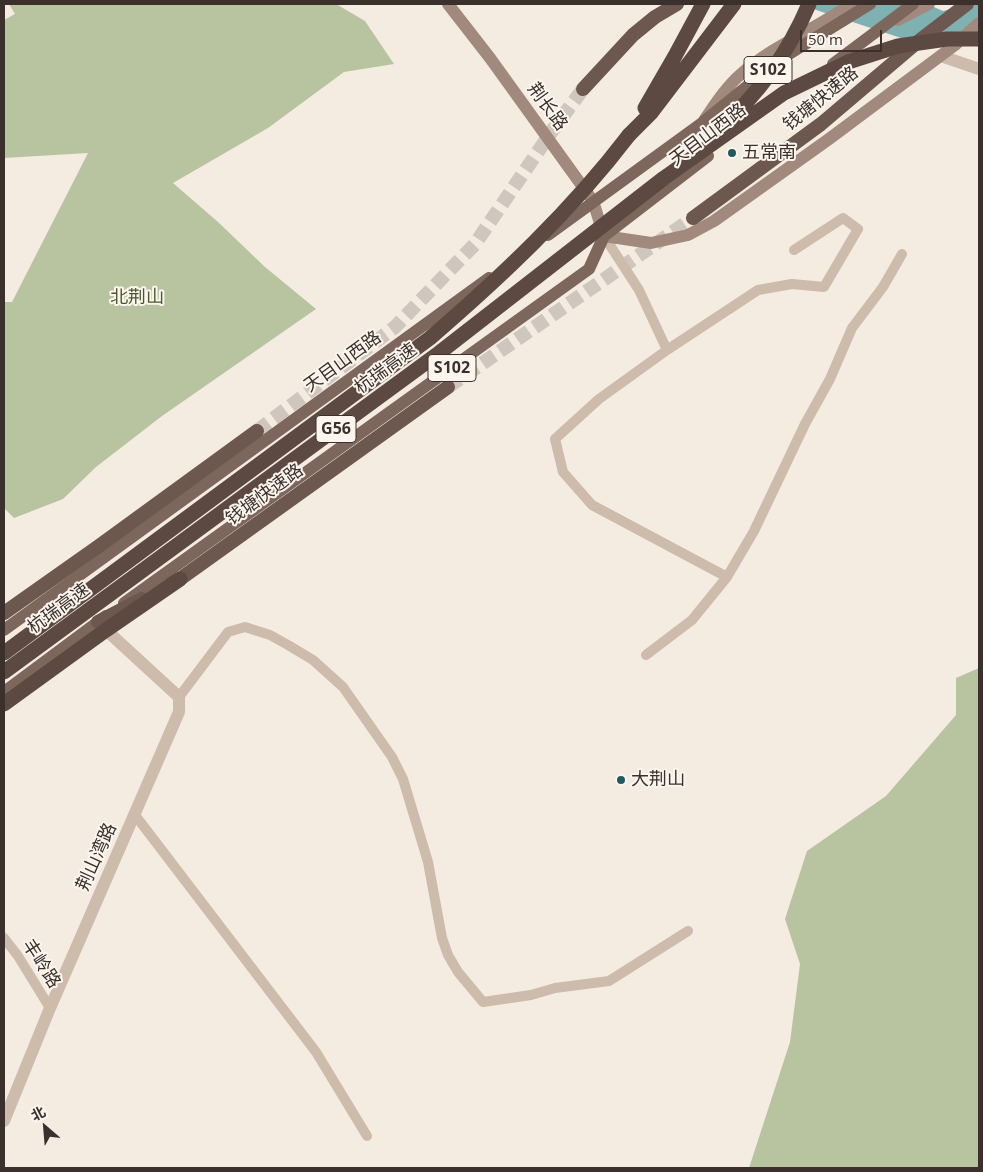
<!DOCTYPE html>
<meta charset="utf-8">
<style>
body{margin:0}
#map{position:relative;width:983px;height:1172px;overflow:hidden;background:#f4ebe1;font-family:"Open Sans","Noto Sans SC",sans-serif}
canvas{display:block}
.frame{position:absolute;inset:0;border:5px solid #3b302b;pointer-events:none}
.north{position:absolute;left:20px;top:1102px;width:50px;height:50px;-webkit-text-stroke:4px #fbf5ee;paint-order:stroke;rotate:333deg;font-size:14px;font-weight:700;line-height:20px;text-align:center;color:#3b302b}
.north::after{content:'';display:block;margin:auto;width:18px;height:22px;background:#3b302b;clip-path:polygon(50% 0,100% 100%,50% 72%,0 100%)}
.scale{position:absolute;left:800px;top:30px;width:82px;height:22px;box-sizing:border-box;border:2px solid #3b302b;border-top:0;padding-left:6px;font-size:15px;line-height:18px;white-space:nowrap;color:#3b302b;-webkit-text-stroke:4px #fbf5ee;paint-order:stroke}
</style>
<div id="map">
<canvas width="983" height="1172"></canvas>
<div class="frame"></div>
<div class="north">北</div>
<div class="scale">50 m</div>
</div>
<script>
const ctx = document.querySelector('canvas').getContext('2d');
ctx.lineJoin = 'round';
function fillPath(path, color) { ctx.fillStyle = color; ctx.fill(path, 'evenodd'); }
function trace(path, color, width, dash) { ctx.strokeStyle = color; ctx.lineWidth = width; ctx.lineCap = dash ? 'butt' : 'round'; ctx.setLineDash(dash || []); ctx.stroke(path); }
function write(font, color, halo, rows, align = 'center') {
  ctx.font = font + ' "Open Sans","Noto Sans SC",sans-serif'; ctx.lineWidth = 4; ctx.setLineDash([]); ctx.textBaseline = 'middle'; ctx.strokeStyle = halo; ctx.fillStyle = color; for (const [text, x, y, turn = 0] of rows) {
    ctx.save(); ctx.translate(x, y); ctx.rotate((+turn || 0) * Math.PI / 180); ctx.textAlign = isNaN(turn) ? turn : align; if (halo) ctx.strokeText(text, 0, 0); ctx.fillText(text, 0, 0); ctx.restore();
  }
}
const green = new Path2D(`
 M9,4H336L365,21L394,64L344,72L268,128L173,183L218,222L265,267L316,309L162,416L96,467L63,499L14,518L4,508V302H12L88,153L4,158V20L15,14Z
 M979,668V1168H749L790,1042L800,964L785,919L807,851L886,796L956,715V678Z`);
const water = new Path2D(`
 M798,4H927L943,11L969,4H979V41L901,38Z`);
const trunkTunnel = new Path2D(`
 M448,387L693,218
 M257,431L395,327L475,244L552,131L583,89`);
const minor = new Path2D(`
 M604,236L639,290L667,350
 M727,577L754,531L805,424L830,379L852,328L883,287L902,254
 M646,655L692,620L727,577L592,505L563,472L555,439L599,399L667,350L758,290L792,284L824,287L858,229L843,218L794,250
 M179,697L228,632L245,627L270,635L288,645L313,660L343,687L392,757L403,779L428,862L442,938L448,955L458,972L483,1002L531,995L555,988L609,981L688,931
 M135,815L316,1052L367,1136
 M4,938L18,956L50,1008`);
const tertiary = new Path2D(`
 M941,56L979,69
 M4,1121L50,1008L179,712V697L106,630`);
const secondary = new Path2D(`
 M448,4L490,58L593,201L604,236L651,243L688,235L714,221L829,139L955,45L979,23
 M898,20L929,4
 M705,119C716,103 727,86 741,74C774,45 816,29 851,4`);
const primary = new Path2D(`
 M833,64L913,4
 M548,235L702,123L781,59L870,4
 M124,603L589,269L604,236L708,156
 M4,630L489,278
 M4,692L106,616`);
const trunk = new Path2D(`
 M583,89L633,35L655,17L677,4
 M693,218L821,124L920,40L967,4
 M172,583L180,579L448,387
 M4,613L99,546L257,431
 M98,622L142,599`);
const motorway = new Path2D(`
 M645,108L675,56L703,4
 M629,135L651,113L734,4
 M4,704L106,630L180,579`);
const motorwayBridge = new Path2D(`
 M719,129C758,95 789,51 809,4
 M4,653L430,338C502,276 571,211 629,135
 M4,672L439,353L664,178L784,93L848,62L898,46L947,39H979`);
const markers = [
 [732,153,5,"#1f5a5e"],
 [621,780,5,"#1f5a5e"]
];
const shields = [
 [768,70,48],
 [452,368,48],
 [336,429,40]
];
const shieldNames = [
 ["S102",768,70],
 ["S102",452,368],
 ["G56",336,429]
];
const streetNames = [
 ["钱塘快速路",821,99,-39],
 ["荆长路",547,107,54],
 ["天目山西路",708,135,-37],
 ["天目山西路",343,362,-36],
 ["杭瑞高速",386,369,-36],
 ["钱塘快速路",265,495,-36],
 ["杭瑞高速",59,609,-36],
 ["荆山湾路",97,857,-66],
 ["丰岭路",41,964,57]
];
const poiNames = [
 ["五常南",742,153],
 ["大荆山",631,780]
];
const parkNames = [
 ["北荆山",137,298]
];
fillPath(green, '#b8c4a0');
fillPath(water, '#7fb0b2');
trace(trunkTunnel, '#cfc6bd', 14, [14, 7]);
trace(minor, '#cdbbac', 10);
trace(tertiary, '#cdbbac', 12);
trace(secondary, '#a18a7d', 12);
trace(primary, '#7d675c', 12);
trace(trunk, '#6c584f', 14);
trace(motorway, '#5c4a42', 15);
trace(motorwayBridge, '#5c4a42', 15);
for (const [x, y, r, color] of markers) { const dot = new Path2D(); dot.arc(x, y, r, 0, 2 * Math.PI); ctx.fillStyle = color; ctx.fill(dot); trace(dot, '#fbf5ee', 2); }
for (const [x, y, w] of shields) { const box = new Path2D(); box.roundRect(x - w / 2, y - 13.5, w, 27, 4); ctx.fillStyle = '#fbf5ee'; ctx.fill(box); trace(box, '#3b302b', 1); }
write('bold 16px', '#3b302b', null, shieldNames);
write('18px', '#3b302b', '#fbf5ee', streetNames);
write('18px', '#3b302b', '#fbf5ee', poiNames, 'left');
write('18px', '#4a5a2e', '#fbf5ee', parkNames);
</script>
